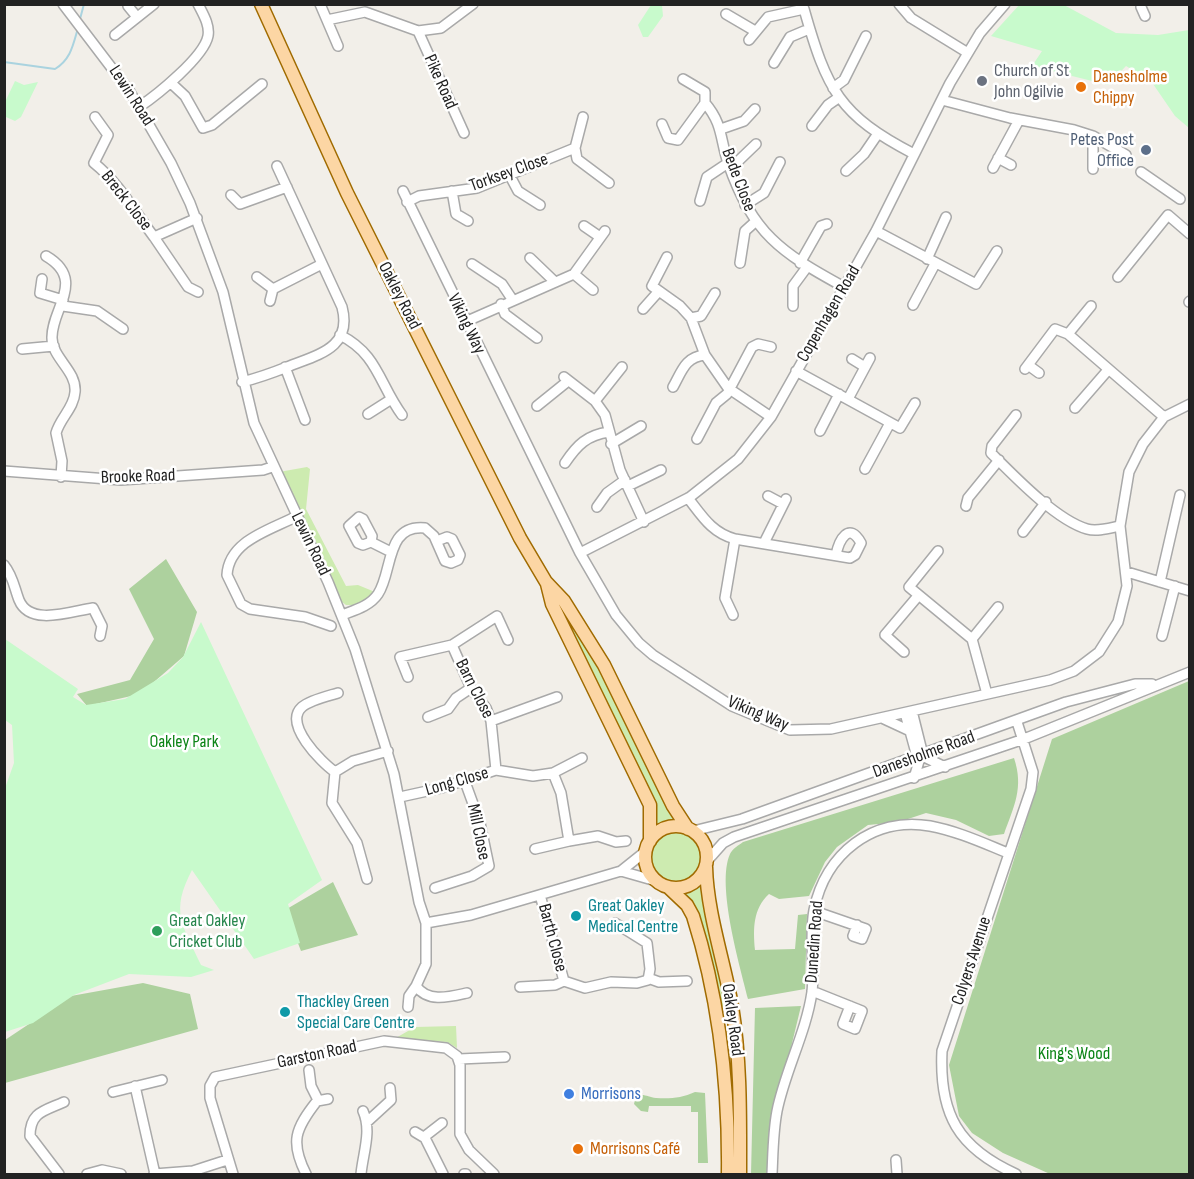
<!DOCTYPE html>
<meta charset="utf-8">
<style>
body{margin:0}
#map{position:relative;width:1194px;height:1179px;overflow:hidden;background:#f2efe9;font-family:"Sofia Sans Condensed",sans-serif}
canvas{display:block}
.frame{position:absolute;inset:0;border:6px solid #222;pointer-events:none}
</style>
<div id="map">
<canvas width="1194" height="1179"></canvas>
<div class="frame"></div>
</div>
<script>
const ctx = document.querySelector('canvas').getContext('2d');
ctx.lineJoin = 'round';
function fillPath(path, color) { ctx.fillStyle = color; ctx.fill(path, 'evenodd'); }
function trace(path, color, width, dash) { ctx.strokeStyle = color; ctx.lineWidth = width; ctx.lineCap = dash ? 'butt' : 'round'; ctx.setLineDash(dash || []); ctx.stroke(path); }
function write(font, color, halo, rows, align = 'center') {
  ctx.font = font + ' "Sofia Sans Condensed",sans-serif'; ctx.lineWidth = 5; ctx.setLineDash([]); ctx.textBaseline = 'middle'; ctx.strokeStyle = halo; ctx.fillStyle = color; for (const [text, x, y, turn = 0] of rows) {
    ctx.save(); ctx.translate(x, y); ctx.rotate((+turn || 0) * Math.PI / 180); ctx.textAlign = isNaN(turn) ? turn : align; if (halo) ctx.strokeText(text, 0, 0); ctx.fillText(text, 0, 0); ctx.restore();
  }
}
const grass = new Path2D(`
 M307,467L310,469L306,509L346,586L358,585L375,592L357,605H346L342,602L279,472Z
 M552,591L584,638L677,821L657,829L656,806Z
 M651 858a26 26 0 1 1 52 0a26 26 0 1 1-52 0Z
 M700,883L702,889L728,1006L721,1007L680,893L695,889Z
 M456,1026L457,1048L447,1042L394,1039L415,1027Z`);
const forest = new Path2D(`
 M166,559L197,612L184,656L140,694L87,706L77,694L130,680L154,639L129,589Z
 M1189,681V1174H1050L1003,1153L972,1133L959,1116L949,1065L1052,739Z
 M1014,758C1024,788 1014,806 1004,834L989,836L956,820L926,813L899,822L868,825L837,847L825,862L809,896L779,899L769,894C753,909 753,928 755,950L795,949L798,915L807,914L805,989L748,999C740,966 716,885 730,854C732,849 739,845 743,842Z
 M333,882L358,935L301,951L285,910Z
 M143,983L190,994L198,1029L5,1083V1040L71,996Z
 M801,1006L787,1064L771,1174H751L755,1008Z
 M695,1092L705,1093L708,1163H698V1112H691V1106H649L648,1112L641,1111L634,1104L636,1096C644,1093 648,1097 656,1098C670,1099 682,1098 695,1092Z`);
const park = new Path2D(`
 M1020,4L1064,5L1116,33L1158,35L1189,30V128L1175,116L1151,81L1126,66L1108,85L1032,66L1042,51L991,36Z
 M651,5H662L663,16L648,37H643L638,25Z
 M15,81L24,85L38,82L21,117L15,121L6,117V100Z
 M201,622L322,880L288,904L300,943L254,959L192,870C170,912 182,924 201,965L214,970L191,977L129,974L74,995L33,1023L5,1032L4,791L14,763L12,725L5,720V639L78,689L73,697L86,705L125,699L168,673L183,657Z`);
const stream = new Path2D(`
 M80,19L84,4
 M4,62L55,69C71,59 73,45 78,28`);
const minor = new Path2D(`
 M63,4L130,92L171,163L190,203L223,292L254,423L328,582L355,649L394,774L419,902L426,923V964L416,986C428,1003 449,997 467,993
 M320,4L338,46
 M899,4L911,18L968,53
 M128,6L137,17
 M1141,7L1145,16
 M726,14L755,31
 M327,20L365,12L418,31L441,28L473,4
 M418,31L464,133
 M115,35L154,4
 M749,40L768,17L804,9C827,90 839,115 914,154
 M774,63L790,37L809,29
 M171,83L185,96L203,128L212,125L262,84
 M833,88L844,80L866,36
 M942,100L1010,118L1074,130L1093,136L1126,155
 M705,103C723,124 720,139 728,163C753,234 780,252 844,287
 M139,107C157,95 204,57 208,36C210,25 203,14 198,4
 M95,117L108,135
 M583,117L575,148L577,159L609,183
 M662,124L668,138L678,140L705,103V92L683,79
 M812,126L828,105L838,98
 M721,129L744,121L755,109
 M108,135L94,163C118,182 135,212 154,237L197,218
 M998,158L1011,165
 M731,168L756,144
 M993,168L1019,120
 M1093,169V136
 M846,171L864,154L877,135
 M1141,172L1180,199
 M509,174L518,191L540,205
 M403,191L580,553L616,615L639,643L653,655L732,706L790,730L831,729L1050,680L1074,671L1099,652L1118,622L1127,586L1120,526L1129,472L1143,444L1164,417L1190,404
 M452,191L456,214L468,221
 M231,195L240,204
 M700,201L707,177L728,163
 M407,202L419,196L477,188L575,148
 M240,204L287,187
 M745,205L764,193L780,162
 M584,226L600,237
 M876,231L976,284L997,251
 M154,237L188,287L198,292
 M46,256C87,280 51,309 52,338C52,358 77,371 75,392C74,408 60,418 56,433L62,461L61,477
 M667,257L652,286L680,306L691,318L705,355L728,388L771,417
 M530,258L555,282
 M927,259L946,217
 M740,263L745,231L755,222
 M800,263L821,226L827,224
 M472,264L502,284L512,299
 M574,274L593,290
 M257,277L273,289
 M1118,277L1168,215L1190,234
 M42,279L40,293L63,300
 M270,301L273,289L322,264
 M1189,302L1190,301
 M501,304L505,314L537,338
 M913,305L935,264
 M63,306L97,311L123,329
 M793,306V286L807,267
 M643,309L659,291
 M691,318L701,316L715,293
 M465,322L574,274L605,231
 M1068,334L1091,306
 M340,335C378,354 379,384 402,415
 M22,349L54,346
 M852,359L865,367
 M1028,365L1039,373
 M285,367L305,420
 M1025,369L1055,329L1068,334L1164,417
 M796,371L900,428L915,403
 M564,377L595,401L605,415L620,470L644,522
 M242,382C258,378 272,373 287,367C316,355 353,349 342,307L277,166
 M673,387C682,371 685,357 705,355
 M848,399L870,358
 M595,401L622,367
 M537,406L568,381
 M1075,408L1108,370
 M368,414L390,400
 M1016,415L992,446L991,453C1014,476 1056,520 1087,529C1097,532 1110,528 1120,526
 M820,431L839,394
 M697,439L716,403L727,394L752,347L758,344L771,347
 M611,444L641,426
 M565,463C577,445 587,435 609,432
 M865,469L890,423
 M4,471L121,480L263,470L272,467
 M628,486L661,470
 M768,496L783,504
 M688,498C702,516 712,533 735,539L850,558L855,555L861,543C849,521 839,540 836,555
 M966,506L968,498L999,460
 M597,507L607,493L625,480
 M297,516C271,530 229,540 227,575L241,604L250,609L305,617L331,626
 M1023,532L1046,502
 M371,542L372,536L363,519L359,517L349,526L358,543L363,545L371,542L391,552
 M764,543L786,499
 M938,551L909,587L972,639L987,694
 M580,553L690,497L738,459L771,417L876,231L950,83L980,33L1005,4
 M4,565C13,576 14,587 19,600C30,627 72,611 93,608L102,626L100,636
 M1127,572L1190,591
 M1160,582L1180,495
 M342,615C355,610 370,606 378,594C393,572 385,524 425,528L434,536L445,561L451,563L458,560L460,555L452,539L447,537L437,541
 M733,615L725,598L735,539
 M1162,636L1175,586
 M972,639L998,607
 M452,645L471,688L486,708L491,721L496,770
 M904,652L885,635L918,596
 M408,677L400,657L452,645L497,616L508,640
 M338,693C328,696 310,700 302,707C283,724 321,762 335,772L332,803L357,843L367,879
 M912,711L922,751L914,778
 M905,713L916,753L945,767
 M428,717L448,709L456,698L471,688
 M882,718L910,731
 M491,721L557,697
 M335,772L353,761L388,751
 M400,797L441,788L496,770L533,776L553,773L582,758
 M693,831L742,819L1066,702L1135,684H1152
 M569,841L598,836L616,842L626,841
 M535,849L569,841L561,793L553,773
 M707,861L723,843L734,837L1024,739L1190,672
 M621,871L656,881
 M435,888L472,876L489,866L480,823L464,779
 M540,895L564,981L585,988L611,982L637,983L648,980L650,969L647,943L615,923
 M814,911L866,929L862,939L853,936L857,925
 M426,923L471,915L621,871L646,851
 M648,978L659,982L687,981
 M520,987L555,985L564,981
 M812,991L862,1011L855,1029L843,1024L850,1006
 M408,1007L409,996L416,986
 M459,1059L505,1057
 M309,1070L311,1086L318,1100
 M135,1086L155,1174
 M113,1092L162,1080
 M367,1122L391,1100L390,1088
 M415,1132L425,1138L443,1174
 M424,1137L442,1123
 M896,1160L897,1174
 M59,1174L30,1136C30,1112 44,1111 64,1102
 M87,1174L102,1170L121,1174
 M154,1174L193,1171L227,1160
 M233,1174L210,1098V1086L215,1077L384,1041L446,1048L457,1056L460,1065V1134L469,1150L494,1174
 M306,1174C290,1142 295,1129 317,1101L328,1099
 M361,1174C363,1153 372,1131 363,1111
 M464,1174H466
 M772,1174C773,1153 773,1132 777,1111C785,1071 806,1033 812,992C815,965 809,936 814,910C825,854 873,816 930,826C957,831 983,843 1008,853
 M1016,1174C958,1148 939,1114 942,1051L1031,789L1033,772L1017,722`);
const major = new Path2D(`
 M261,4L347,193L520,538L546,582L564,601L604,665L673,806L688,829
 M547,584L552,604L650,805V841
 M645 857a31 31 0 1 1 62 0a31 31 0 1 1-62 0Z
 M706,867C707,912 724,961 732,1006C741,1062 740,1118 740,1174
 M668,887L687,905L693,916C720,1001 729,1086 728,1174`);
const markers = [
 [982,81,6,"#6b7280"],
 [1081,87,6,"#e8710a"],
 [1146,150,6,"#5c6f8a"],
 [576,916,6,"#0f9aa8"],
 [157,931,6,"#2e9e5b"],
 [285,1012,6,"#0f9aa8"],
 [569,1094,6,"#3f7fe0"],
 [578,1149,6,"#e8710a"]
];
const worshipNames = [
 ["Church of St",994,71],
 ["John Ogilvie",994,92]
];
const foodNames = [
 ["Danesholme",1093,77],
 ["Chippy",1093,98],
 ["Morrisons Café",590,1149]
];
const streetNames = [
 ["Pike Road",440,82,66],
 ["Lewin Road",131,96,57],
 ["Torksey Close",509,173,-20],
 ["Bede Close",738,180,69],
 ["Breck Close",126,201,52],
 ["Oakley Road",399,296,63],
 ["Copenhagen Road",829,314,-60],
 ["Viking Way",466,324,64],
 ["Brooke Road",138,477,-2],
 ["Lewin Road",310,544,64],
 ["Barn Close",474,689,63],
 ["Viking Way",758,714,23],
 ["Danesholme Road",924,755,-20],
 ["Long Close",457,782,-16],
 ["Mill Close",478,832,78],
 ["Barth Close",552,938,75],
 ["Dunedin Road",815,942,-86],
 ["Colyers Avenue",972,961,-72],
 ["Oakley Road",732,1020,82],
 ["Garston Road",317,1055,-12]
];
const serviceNames = [
 ["Petes Post",1134,140],
 ["Office",1134,161]
];
const parkNames = [
 ["Oakley Park",184,742],
 ["King's Wood",1074,1054]
];
const cultureNames = [
 ["Great Oakley",588,906],
 ["Medical Centre",588,927],
 ["Thackley Green",297,1002],
 ["Special Care Centre",297,1023]
];
const leisureNames = [
 ["Great Oakley",169,921],
 ["Cricket Club",169,942]
];
const shopNames = [
 ["Morrisons",581,1094]
];
fillPath(grass, '#cdebb0');
fillPath(forest, '#add19e');
fillPath(park, '#c8facc');
trace(stream, '#aad3df', 2);
trace(minor, '#a9a9a9', 12);
trace(major, '#a06b00', 15);
trace(minor, '#fff', 9);
trace(major, '#fcd6a4', 12);
for (const [x, y, r, color] of markers) { const dot = new Path2D(); dot.arc(x, y, r, 0, 2 * Math.PI); ctx.fillStyle = color; ctx.fill(dot); trace(dot, '#fff', 2); }
write('18px', '#5b616d', '#fff', worshipNames, 'left');
write('18px', '#c56008', '#fff', foodNames, 'left');
write('18px', '#222', '#fff', streetNames);
write('18px', '#4e5e75', '#fff', serviceNames, 'right');
write('18px', '#0c8416', '#fff', parkNames);
write('18px', '#0d838f', '#fff', cultureNames, 'left');
write('18px', '#27864d', '#fff', leisureNames, 'left');
write('18px', '#366cbe', '#fff', shopNames, 'left');
</script>
